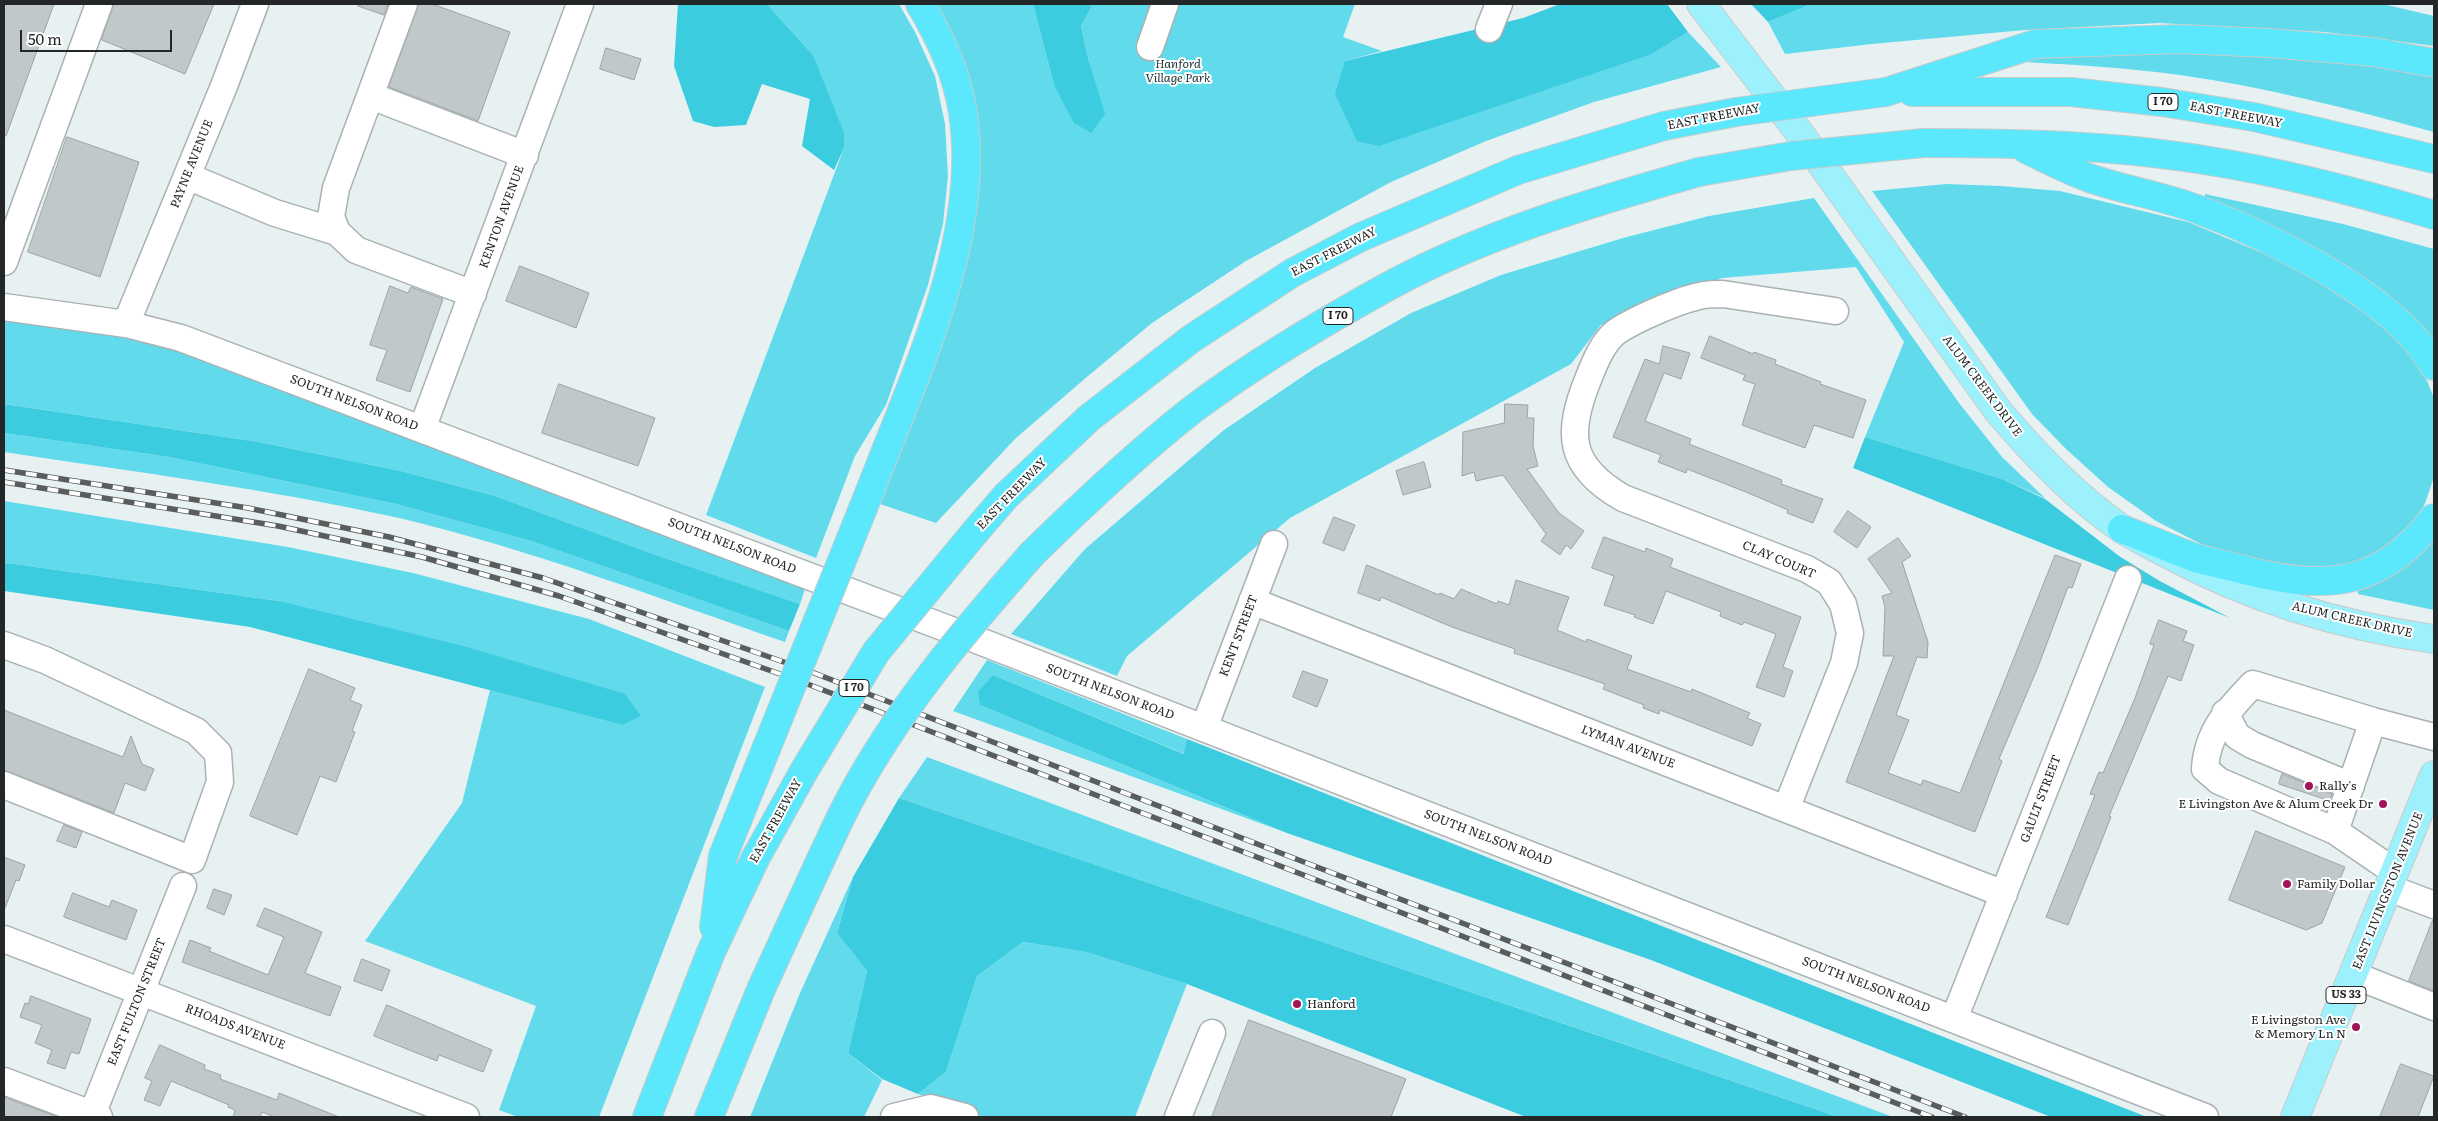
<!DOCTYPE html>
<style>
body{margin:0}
#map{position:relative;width:2438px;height:1121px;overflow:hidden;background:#e8f1f2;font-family:Literata,serif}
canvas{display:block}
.frame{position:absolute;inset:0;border:5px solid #242727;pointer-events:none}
.scale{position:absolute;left:20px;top:30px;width:152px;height:22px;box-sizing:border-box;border:2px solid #242727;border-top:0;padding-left:6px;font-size:15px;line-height:18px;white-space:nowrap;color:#242727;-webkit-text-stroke:4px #fff;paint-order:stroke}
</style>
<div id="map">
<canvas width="2438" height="1121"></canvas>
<div class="frame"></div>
<div class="scale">50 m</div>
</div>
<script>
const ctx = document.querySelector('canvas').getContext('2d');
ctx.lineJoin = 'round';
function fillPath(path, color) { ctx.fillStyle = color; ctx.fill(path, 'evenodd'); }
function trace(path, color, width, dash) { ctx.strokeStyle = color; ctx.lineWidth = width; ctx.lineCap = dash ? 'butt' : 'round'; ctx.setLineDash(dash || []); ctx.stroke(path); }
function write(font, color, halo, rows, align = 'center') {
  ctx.font = font + ' Literata,serif'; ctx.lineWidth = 4; ctx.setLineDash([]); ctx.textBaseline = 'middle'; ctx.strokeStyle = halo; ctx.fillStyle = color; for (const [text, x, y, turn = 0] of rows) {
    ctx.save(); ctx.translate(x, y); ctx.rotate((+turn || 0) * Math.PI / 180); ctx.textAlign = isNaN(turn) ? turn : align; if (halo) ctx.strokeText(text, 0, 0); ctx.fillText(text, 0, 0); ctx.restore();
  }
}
const green = new Path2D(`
 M767,4H899L915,32L935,76L945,124L948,176L943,224L928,285L886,405L855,456L816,558L706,515L844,148L813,55Z
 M933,4H1033L1054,85L1089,62L1081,26L1093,4H1355L1343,37L1382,51L1345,61L1652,54L1688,32L1721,67L1594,102L1486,141L1391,182L1246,261L1152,323L1088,376L1016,438L936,523L880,504L940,340L975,205Z
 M1811,4H2383L2434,16V46L2325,32L2159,23L2025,30L1872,44L1785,54L1768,22Z
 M2201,48L2434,71V132C2350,109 2266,87 2180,75C2128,68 2077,65 2025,62L2023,54Z
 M1946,184L2001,186L2060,191L2188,222L2282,261L2321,284L2376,320L2403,345L2424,373L2434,398V477L2424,506L2408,528L2382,553L2357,567L2272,572L2205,546L2156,521L2108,487L2066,449L2032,414L1872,191Z
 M2205,194L2343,224L2434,249V346L2204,200Z
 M1814,198L1959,403L2002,457L2045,498L2002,479L1865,437L1904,342L1856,267L1722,278L1601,325L1571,364L1290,518L1127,656L1117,676L1011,634L1085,549L1224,430L1315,368L1411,313L1501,275L1623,238L1709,216Z
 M4,320L161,342L805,589L800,604L656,555L495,496L401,471L259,442L4,404Z
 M4,433L169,457L396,504L531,541L789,631L785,642C657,598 530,549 399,518C269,489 136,472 4,452Z
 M4,501L288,547L413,573L589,619L765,687L599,1117H518L499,1110L536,1006L365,941L462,803L490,690L622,725L279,601L7,563L4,565Z
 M2434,534V610L2358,594L2357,586Z
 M987,660L1187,739L1185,754L993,675L980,705L1287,833L953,711Z
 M927,757L1893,1117H1839L899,798Z
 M853,877L837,933L867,971L848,1053L882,1080L864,1117H750L800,993Z
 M1023,942L1086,952L1187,984L1135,1117H978L918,1094L946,1072L977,976Z`);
const forest = new Path2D(`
 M678,4H767L813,55L844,133V148L834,170L802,146L810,99L762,84L746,125L714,127L693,121L674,66Z
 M1033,4H1093L1081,26L1089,62L1105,114L1091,133L1074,123L1054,85Z
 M1560,4H1667L1688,32L1652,54L1379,146L1357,141L1335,94L1345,61L1523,18Z
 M1751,4H1811L1768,22Z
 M4,404L259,442L401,471L495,496L656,555L800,604L789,631L531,541L396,504L169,457L4,433Z
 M1865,437L2002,479L2045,499L2119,556L2158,580L2230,618L1853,468Z
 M7,563L279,601L467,647L625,694L641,716L622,725L250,627L4,591V565Z
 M993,675L1184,754L1187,739L2147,1117H2051L1651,960L1287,833L980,705L978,692Z
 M899,798L1753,1088L1839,1117H1526L1187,984L1086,952L1023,942L977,976L946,1072L918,1094L882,1079L848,1053L867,971L837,933L853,877Z`);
const building = new Path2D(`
 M4,4H54L6,136H4Z
 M114,4H214L185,74L102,40Z
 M358,4H388L384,15L358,6Z
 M419,4H432L510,32L478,121L389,87Z
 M606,48L641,59L634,80L600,69Z
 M67,137L139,162L100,277L28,252Z
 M520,266L589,293L576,328L506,301Z
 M390,286L408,293L411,287L443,299L410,392L376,380L387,350L370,345Z
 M1710,336L1753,354L1754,352L1776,360L1775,364L1821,382L1820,384L1866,400L1853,438L1814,425L1805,448L1742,425L1755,384L1743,380L1745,375L1701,358Z
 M1663,346L1690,353L1681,379L1664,373L1645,421L1691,439L1689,444L1782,480L1781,484L1823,499L1813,523L1787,513L1788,510L1746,492L1687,469L1686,473L1658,462L1661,455L1613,437L1645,359L1659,364Z
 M559,384L655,418L638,466L542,433Z
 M1505,404L1528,405L1527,418H1534L1533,446L1538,466L1527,469L1559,513L1584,531L1571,549L1566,545L1560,555L1541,541L1546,534L1503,475L1476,481L1474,472L1462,476L1463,432L1504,423Z
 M1424,462L1431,487L1403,495L1396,471Z
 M1848,511L1871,527L1857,548L1834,532Z
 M1334,517L1355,525L1344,551L1323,543Z
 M1604,537L1645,552L1646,548L1673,559L1670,567L1801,617L1783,667L1793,671L1784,697L1756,687L1776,634L1744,622L1742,625L1720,616L1721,612L1666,591L1653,624L1634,617L1635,615L1604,605L1614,576L1592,568Z
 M1898,538L1911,556L1902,562L1928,642L1927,658L1917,657L1896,715L1909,720L1888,773L1921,785L1923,780L1960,793L2055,555L2081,564L2072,588L2068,587L2038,667L1999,759L2002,761L1975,832L1846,782L1894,656H1883L1885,607L1882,596L1892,593L1868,559Z
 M1367,565L1439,595L1440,593L1454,599L1461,589L1497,604L1498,601L1509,605L1516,580L1569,597L1557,630L1586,642L1587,639L1632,656L1627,669L1691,692L1692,689L1750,713L1747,718L1761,724L1752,746L1660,710L1659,714L1643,708L1644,705L1603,689L1605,684L1514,653L1515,649L1452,627L1381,597L1380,601L1358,593Z
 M2159,620L2187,631L2183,641L2194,645L2181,681L2168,676L2109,816L2111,817L2068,925L2046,917L2095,795L2090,794L2099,772L2103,773L2135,698L2154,645L2150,644Z
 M309,669L355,688L350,700L362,705L352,731L355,732L336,782L320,776L297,835L250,816Z
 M1303,671L1328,680L1317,707L1293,697Z
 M4,710L123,757L131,736L142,764L154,769L145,791L125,783L114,813L4,770Z
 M2282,774L2332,794L2330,801L2279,784Z
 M64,825L82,832L76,848L57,841Z
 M2256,831L2345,867L2322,923L2306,930L2229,900Z
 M4,857L25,865L19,881L16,880L5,908Z
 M214,889L232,895L224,915L207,908Z
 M73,893L109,907L112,900L137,910L126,940L64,917Z
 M265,908L322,932L305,973L341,987L330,1016L182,962L190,940L211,948L209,951L268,975L284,937L257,926Z
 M2433,920H2434V991L2409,981Z
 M362,959L390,970L382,991L354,981Z
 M31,996L91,1019L79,1054L71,1052L65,1069L47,1063L52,1050L35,1043L42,1025L20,1017L25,1003L28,1004Z
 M387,1005L492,1050L483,1072L439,1055L437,1061L374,1036Z
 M1249,1020L1406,1079L1391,1117H1212Z
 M160,1045L205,1065L204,1069L221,1075L220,1079L277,1100L279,1093L339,1117H275L262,1112L260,1117H233L235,1110L228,1107L229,1105L171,1081L160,1106L144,1100L152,1081L145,1078Z
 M2401,1064L2434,1076L2418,1117H2380Z
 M4,1097L55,1116V1117H4Z`);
const minor = new Path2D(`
 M404,4L336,188L331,217L337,232L356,250L473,294
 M1489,29L1499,4
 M1150,47L1165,4
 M371,96L525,155
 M187,176L275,213L337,232
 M4,262L99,4
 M4,307L126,324L181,338L964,635L2205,1117
 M126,324L224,86L255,4
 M422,429L580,4
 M1252,601L2004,894
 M4,645L45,660L196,731L218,753L220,782L192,860L4,785
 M2225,713L2237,736L2252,745L2351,786
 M1204,728L1274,544
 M1786,809L1844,663L1850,633L1843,604L1829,582L1807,569L1623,498C1567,466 1566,433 1589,377C1595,362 1603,342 1616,332C1635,319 1681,299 1704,295C1710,294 1716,294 1723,294L1835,311
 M2335,831L2373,721
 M2395,872L2335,831L2219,781L2205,769C2207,732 2228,710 2253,684L2373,721L2434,737
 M2389,888L2434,905
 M4,939L466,1117
 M2354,975L2434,1007
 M1954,1019L2128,579
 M4,1081L99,1117
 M91,1117L183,886
 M894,1117L931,1108L965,1117
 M1178,1117L1212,1033`);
const major = new Path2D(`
 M1701,4L1798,131L1998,411C2035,454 2074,496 2122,529C2136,538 2153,546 2168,554C2251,599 2341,626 2434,639
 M2295,1117L2434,775`);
const highway = new Path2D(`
 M1886,92L2035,44L2179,39L2270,43L2374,52L2434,63
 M1912,92H2071L2162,102L2254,117L2434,159
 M1924,143C2020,143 2115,145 2210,161C2286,173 2361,193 2434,215
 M2026,149C2047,159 2069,171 2092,179C2125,190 2161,196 2194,208C2267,235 2396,296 2434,366
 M870,491C914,376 982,238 963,113C957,73 940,38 920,4
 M2122,529C2146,538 2171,549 2196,558C2213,563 2231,566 2248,571C2327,590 2381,587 2434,518
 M975,532L1006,496L1089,418L1191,339L1292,273L1361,237L1518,170L1664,126
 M1032,554C1083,504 1136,454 1192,410C1253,364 1320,324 1387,287C1484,234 1593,202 1699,172
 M714,927L723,856
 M647,1117L711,952L755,859
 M709,1117L762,987L821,859`);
const rail = new Path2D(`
 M4,470L248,508L389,537L543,578L801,668L1965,1117
 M4,482L278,526L422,557L559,596L797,680L1932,1117`);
const highwayBridge = new Path2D(`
 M1664,126L1736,112L1886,92
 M1699,172L1791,156L1924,143
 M723,856L870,491
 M755,859L804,771L876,652L975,532
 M821,859C830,840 839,820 849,801C897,710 965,630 1032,554`);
const markers = [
 [2309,786,5,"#a2145a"],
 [2383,804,5,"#a2145a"],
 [2287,884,5,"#a2145a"],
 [1297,1004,5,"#a2145a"],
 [2356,1027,5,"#a2145a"]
];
const shields = [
 [2163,102,30],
 [1338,316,30],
 [854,688,30],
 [2346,995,40]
];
const shieldNames = [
 ["I 70",2163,102],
 ["I 70",1338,316],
 ["I 70",854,688],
 ["US 33",2346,995]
];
const parkNames = [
 ["Hanford",1178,64],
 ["Village Park",1178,78]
];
const streetNames = [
 ["EAST FREEWAY",2236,115,11],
 ["EAST FREEWAY",1714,117,-11],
 ["PAYNE AVENUE",192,164,-68],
 ["KENTON AVENUE",502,217,-70],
 ["EAST FREEWAY",1334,252,-27],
 ["ALUM CREEK DRIVE",1982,386,53],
 ["SOUTH NELSON ROAD",354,403,21],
 ["EAST FREEWAY",1012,494,-46],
 ["SOUTH NELSON ROAD",732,546,21],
 ["CLAY COURT",1779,560,23],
 ["ALUM CREEK DRIVE",2352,620,13],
 ["KENT STREET",1239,636,-69],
 ["SOUTH NELSON ROAD",1110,692,21],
 ["LYMAN AVENUE",1628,747,21],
 ["GAULT STREET",2041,799,-69],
 ["EAST FREEWAY",776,821,-61],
 ["SOUTH NELSON ROAD",1488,838,21],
 ["EAST LIVINGSTON AVENUE",2388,891,-68],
 ["SOUTH NELSON ROAD",1866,985,21],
 ["EAST FULTON STREET",137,1002,-68],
 ["RHOADS AVENUE",235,1027,21]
];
const poiNames = [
 ["Rally's",2319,786],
 ["E Livingston Ave & Alum Creek Dr",2373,804,"right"],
 ["Family Dollar",2297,884],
 ["Hanford",1307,1004],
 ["E Livingston Ave",2346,1020,"right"],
 ["& Memory Ln N",2346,1034,"right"]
];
fillPath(green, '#61daec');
fillPath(forest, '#3ccce0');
fillPath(building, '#c0c8c9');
trace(building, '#9ba3a4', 1);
trace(minor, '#a9b1b2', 29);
trace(major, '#cacbcb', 30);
trace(highway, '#cacbcb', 30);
trace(minor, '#fff', 26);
trace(major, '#9df1fd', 28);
trace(highway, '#5be8fc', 28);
trace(rail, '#585d5d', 5.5);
trace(rail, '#fff', 4, [11]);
trace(highwayBridge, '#cacbcb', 30, []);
trace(highwayBridge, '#5be8fc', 28);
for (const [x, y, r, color] of markers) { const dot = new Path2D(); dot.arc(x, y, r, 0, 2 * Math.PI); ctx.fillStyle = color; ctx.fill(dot); trace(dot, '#fff', 2); }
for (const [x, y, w] of shields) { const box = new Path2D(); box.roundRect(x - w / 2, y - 8.5, w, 17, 4); ctx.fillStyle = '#fff'; ctx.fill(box); trace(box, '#242727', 1); }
write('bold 11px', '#242727', null, shieldNames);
write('italic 12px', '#1c3337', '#fff', parkNames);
write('12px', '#242727', '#fff', streetNames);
write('12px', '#242727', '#fff', poiNames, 'left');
</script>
